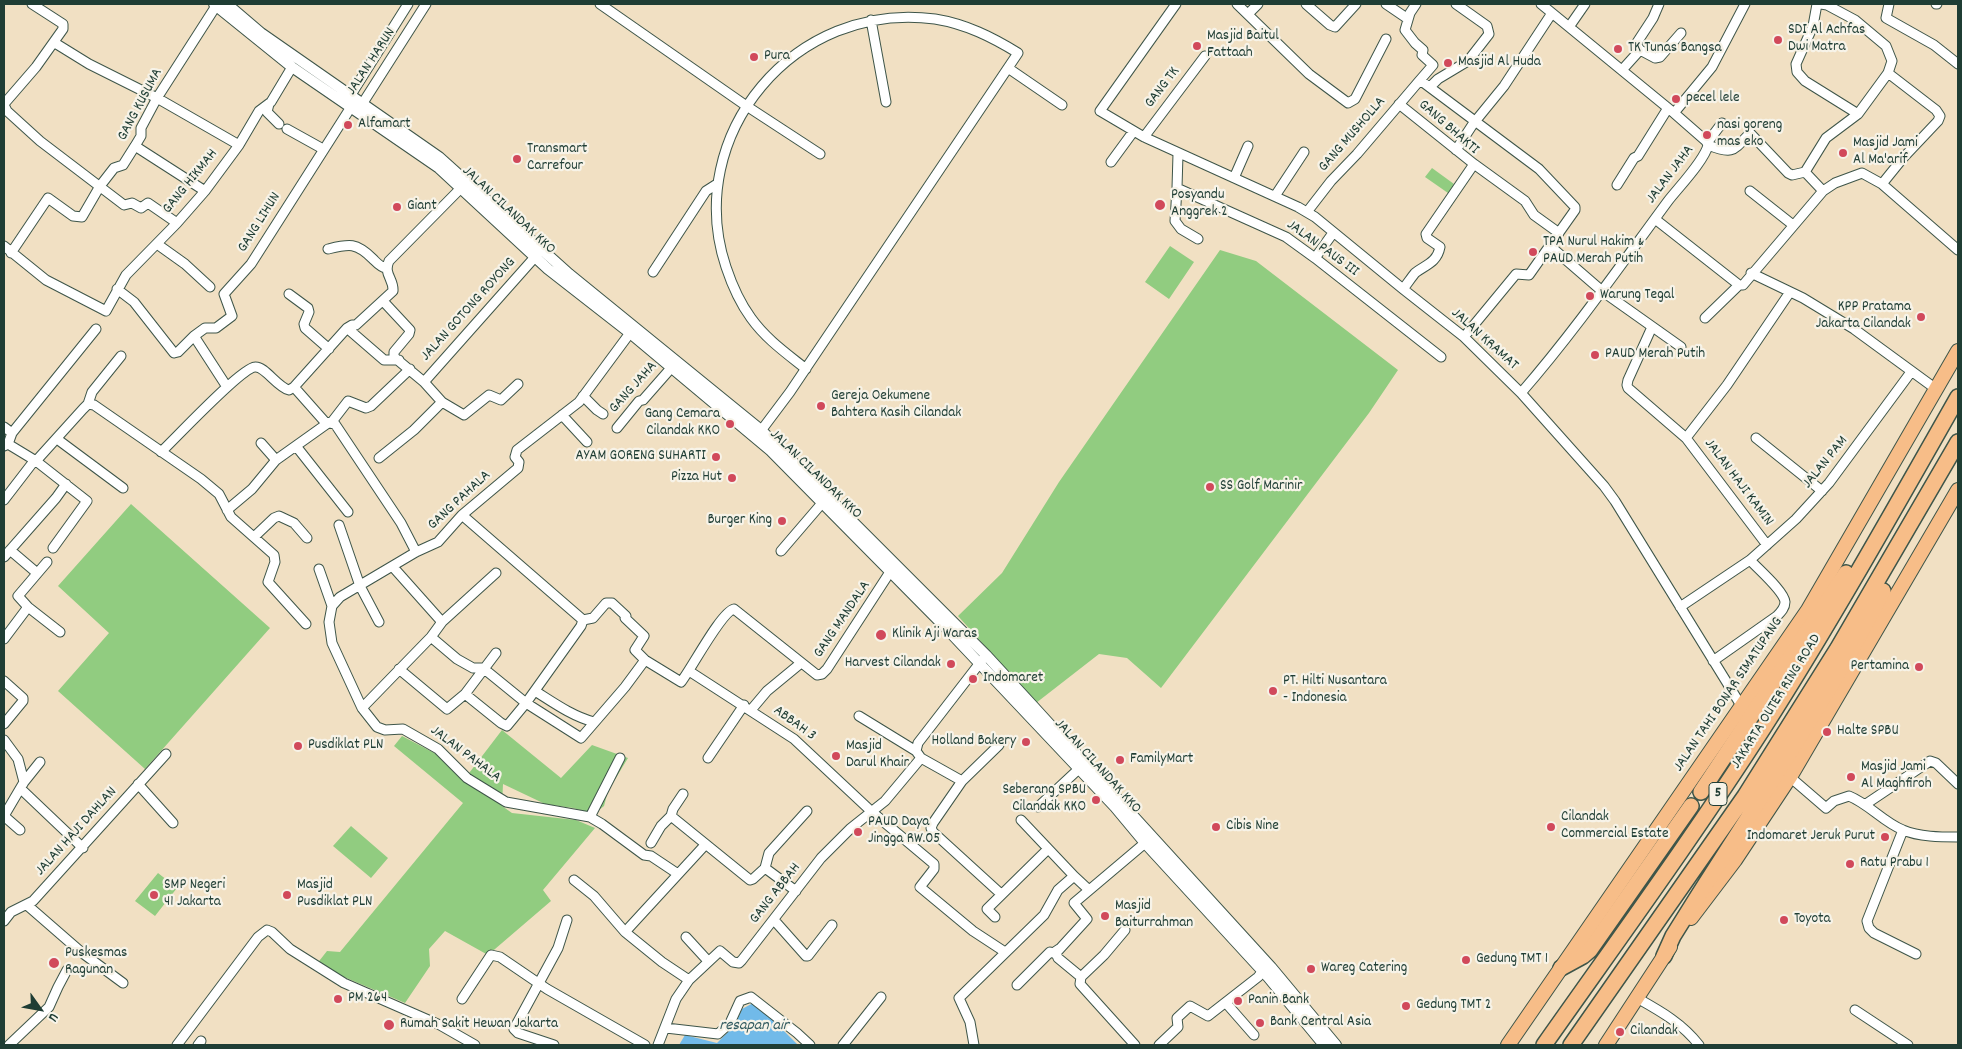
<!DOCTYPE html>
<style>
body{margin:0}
#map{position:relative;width:1962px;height:1049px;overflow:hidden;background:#f1e0c3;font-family:Dekko,sans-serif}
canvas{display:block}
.frame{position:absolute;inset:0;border:5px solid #1f3d34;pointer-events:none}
.north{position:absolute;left:15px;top:984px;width:50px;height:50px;-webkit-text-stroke:4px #f7f3e8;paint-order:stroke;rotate:122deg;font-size:14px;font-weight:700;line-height:20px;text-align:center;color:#1f3d34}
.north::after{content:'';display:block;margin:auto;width:18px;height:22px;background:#1f3d34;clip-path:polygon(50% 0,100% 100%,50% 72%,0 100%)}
</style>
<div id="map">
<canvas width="1962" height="1049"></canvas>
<div class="frame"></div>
<div class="north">U</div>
</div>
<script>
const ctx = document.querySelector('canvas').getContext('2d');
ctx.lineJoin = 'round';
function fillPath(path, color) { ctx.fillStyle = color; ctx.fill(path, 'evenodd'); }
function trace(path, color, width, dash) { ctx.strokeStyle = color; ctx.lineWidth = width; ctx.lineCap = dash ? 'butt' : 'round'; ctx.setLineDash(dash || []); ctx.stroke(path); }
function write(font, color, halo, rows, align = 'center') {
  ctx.font = font + ' Dekko,sans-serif'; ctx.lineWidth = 4.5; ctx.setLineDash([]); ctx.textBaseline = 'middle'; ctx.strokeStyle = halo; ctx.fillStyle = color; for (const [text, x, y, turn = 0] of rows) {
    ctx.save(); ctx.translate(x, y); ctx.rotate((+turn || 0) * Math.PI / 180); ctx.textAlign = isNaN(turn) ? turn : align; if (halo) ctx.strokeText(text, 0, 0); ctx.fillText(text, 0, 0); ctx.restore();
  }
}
const green = new Path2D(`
 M1432,168L1454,184L1448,193L1425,177Z
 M1170,246L1194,262L1169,299L1145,282Z
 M1220,250L1256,261L1398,370L1369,413L1161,688L1127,658L1099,654L1036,703L958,616L1002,573L1059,482Z
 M131,504L270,628L145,769L58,691L109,633L58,586Z
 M502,730L561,778L592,745L628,758L608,791L604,806L594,814L573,808L545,804L503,784L502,806L512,813L576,820L595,828L543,890L551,901L488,955L445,931L429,949L430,966L405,1003L316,965L327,951L340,952L463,803L394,746L402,736L440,756L463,781Z
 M351,826L388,858L371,878L333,846Z
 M158,873L177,888L155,916L135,901Z`);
const water = new Path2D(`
 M755,1002L798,1045H679L685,1035L717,1043L735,1025L742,1009Z`);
const minor = new Path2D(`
 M600,4L745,105L820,154
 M1176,4L1100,111L1144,137L1298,207L1315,217L1403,289L1464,337L1521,393L1604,486L1615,501L1742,707
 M1237,4L1309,74L1348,103L1355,99L1386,39
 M1306,4L1330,25L1335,27L1356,4
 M1386,4L1408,19
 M1416,4L1410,13L1405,30L1415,43L1423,50L1422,55L1433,65L1420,80
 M1817,4L1813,26L1796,64L1797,72L1805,81L1858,114
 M1889,4L1886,18L1934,45L1958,64
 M1936,4H1937
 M1248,14L1258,4
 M871,20L886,102
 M1569,27L1585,4
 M55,43L89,64L157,98L239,145
 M1640,50L1636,44L1653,18L1659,4
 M1008,68L1062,105
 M1622,70L1640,50L1655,58L1660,57L1681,33
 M1430,87L1438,79L1468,61L1489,34L1487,26L1456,4
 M347,101L408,4
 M4,104L36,67L63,29V24L32,4
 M269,104L267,112L279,124
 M1399,104L1474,164L1426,234L1427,238L1440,247C1437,263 1425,265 1415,273C1411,278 1407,284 1403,289
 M4,105L7,111L40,141L124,205L132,203L141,208L148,203L177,223
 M359,109L426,4
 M1674,113L1712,67L1745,4
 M287,129L323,149
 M1144,137L1205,56
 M1707,143L1722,123
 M1708,145C1733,155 1733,151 1750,133L1788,173L1792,175L1805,172
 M135,146L205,191
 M1456,150L1473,124L1504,86L1552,13
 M1178,154L1177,188L1286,237L1315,258L1441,357
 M1111,162L1133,132
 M1474,164L1525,201L1534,215L1559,233
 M1805,172L1826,138L1858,114L1888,73L1892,61L1886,46L1855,20L1827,5L1821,4
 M1805,172L1823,191
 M1234,178L1248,146
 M1882,184L1903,158L1938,121L1940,116L1936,110L1888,73
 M1617,185L1634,158L1638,156L1668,108
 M1177,188L1175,221L1181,229L1198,239
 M1750,191L1793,225
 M1275,196L1304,152
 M1307,212L1331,181L1357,154L1420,80L1539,169L1575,207V210L1529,275L1516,274L1464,337
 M1655,219L1739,285
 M157,244L185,264L210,287
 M4,246L46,280L106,311L126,275L177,223L205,191L239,145L259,111L271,102L292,67
 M1550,246L1602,291L1681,347
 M328,249C349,244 356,242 373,259C377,263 380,267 386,268
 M11,253L48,198L73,216L82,217L100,186L114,168L123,165L135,146L141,136V128L157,98L216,6
 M1315,258L1333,233
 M653,272L706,191L717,184
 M1751,273L1803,298L1854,329L1936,389
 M117,289L134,302L174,353L178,352L194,336L205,328H216L232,316L224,294L251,264L351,107
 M289,294L308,308L309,312L304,324L305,328L329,349
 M1705,318L1739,285H1743L1823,191L1835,183L1862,173L1882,184L1958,250
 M1652,327L1628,380L1627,385L1628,388L1686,438L1767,545
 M347,328L384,360H399
 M630,333L579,402L517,450L515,457L519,462L518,468L462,515L438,542L416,552L340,597L332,606L329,622L332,643L362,708L377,727L385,730L403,729L438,749L467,778L506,802L590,817L602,824L644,855L651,856L678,874
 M194,336L227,387
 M424,382L535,257
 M294,387L325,422L335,424L401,523L416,552
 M1521,393C1574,332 1620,266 1668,201C1678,188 1705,160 1708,145L1706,141L1674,113L1541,4
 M583,396L597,410L603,414
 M442,402L464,415L489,395L501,400L518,384
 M88,404L92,392L121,356
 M562,415L587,442
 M331,423L348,401L366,408L371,406L410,369
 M4,427L12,433
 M617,428L639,401L643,400L672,367
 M757,436L790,392L1018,53C992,37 966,24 935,19C795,0 682,135 726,267C732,285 740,303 751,318C766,339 786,353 806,369
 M1686,438L1727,385L1790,292
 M1756,438L1822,491
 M57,439L123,488
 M261,443L276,460
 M8,444L12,433L96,329
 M4,446L8,444L36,461L83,409L88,404L94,405L201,479L219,494L231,517L274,555L275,562L268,582L306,624
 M296,446L348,512
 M161,452C175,439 241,368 255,367C265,366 277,387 289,390L294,387L347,328L352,325H356L393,291C394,279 383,274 389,261L461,188
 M379,458L414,430L442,402L424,382L394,357V352L409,334L410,330L383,301
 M36,461L87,501L53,548
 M4,500L34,461
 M227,510L252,489L276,460L328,423
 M462,515L583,620
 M339,525L360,586L379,622
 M254,537L274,518L279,516L294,523L307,538
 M10,550L37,573
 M781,551L823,502
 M4,557L56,498L66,484
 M47,562L18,596L28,607L60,632
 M319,569L332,606
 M1680,607L1750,560L1796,519L1829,483L1911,372
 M625,618L644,636L635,650L645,660L681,682C692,668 721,612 734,609L817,675L822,674L827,669L890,572
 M583,620L593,618L606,603H612L626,616
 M442,622L496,573
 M431,637L457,659L473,668H483L526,703L581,738L625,687L645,660
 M4,639L28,607
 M1713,661L1777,616C1781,612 1785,608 1785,602C1784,591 1758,569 1750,560
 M399,669L447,709L465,694L496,653
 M689,671L794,739L872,812L934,864V869L920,887L973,931L1005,952
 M4,681L23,698V701L4,724
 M535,691C554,703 572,716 594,722
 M465,694L501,723L507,726L526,703L581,626L583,620
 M362,708L431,637L442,622L393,567
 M751,710L767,691L801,663
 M859,716L916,751
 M4,740L18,759L24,782L4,816
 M708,758L744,705
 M921,758L962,781L999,745
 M1790,777L1826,808L1834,801L1849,796C1869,804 1883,822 1903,830C1919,837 1941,837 1958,837
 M962,781L933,823L931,828L933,832L1001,894
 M24,782L40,762
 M138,784L173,823
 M21,789L83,848
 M1866,804L1930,761L1936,763L1958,784
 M1038,807L1083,765
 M4,816L20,830
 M671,816L750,880L753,879L765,868L796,891
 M590,817L620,758
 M1021,820L1074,876
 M1903,830L1867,921L1869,928L1874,933L1916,954
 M651,843L661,826L671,816L673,809L683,794
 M765,868L769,853L807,811
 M574,880L594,896L625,932L662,962L689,980
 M27,905L81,952L123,983
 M995,917L987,909L1048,849
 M774,920L806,956H808L832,925
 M4,921L11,912L33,901L166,754
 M1125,930L1104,955L1081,977L1080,984L1135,1045
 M625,932L705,845
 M686,937L708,961
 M1081,977L1058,958L1056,953L1087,919L1074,903L1145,843
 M1017,985L1050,952L1053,953L1059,949
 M1637,998C1660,1011 1682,1023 1699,1045
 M462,999L491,955L500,957L547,989L645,1045
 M1226,1003L1254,1035
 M1855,1010L1908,1045
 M666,1028L718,1034L730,1023L740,1001L751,997L797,1033L810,1045
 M9,1045L49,1007L58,987L67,970
 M177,1045L258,937L267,930L272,932L290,949L344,983L440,1025L475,1045
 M198,1045L201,1041
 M554,1045L518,1033L514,1029L558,948L567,920
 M658,1045L676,999L689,980L720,951L733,962L739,963L742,960L821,858L851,828L885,801L921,758L916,751L918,743L986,655
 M843,1045L881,997
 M974,1045L970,1022L959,998L1044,915L1058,890L1074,876L1089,890
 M1159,1045L1178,1027L1177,1018L1190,1006L1208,1016L1258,977L1263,971`);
const tertiary = new Path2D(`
 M214,4L292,67L439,168L548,269L630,333L771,451L946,628L1115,807L1145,843L1268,977L1324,1045
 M227,4L261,33L439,157L569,274L762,431L986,655L1033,706L1271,967L1336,1045`);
const trunk = new Path2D(`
 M1691,918L1735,860L1790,777L1958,490
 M1508,1045L1808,610L1958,351
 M1606,1045L1670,947`);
const motorway = new Path2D(`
 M1701,792L1846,573
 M1664,956L1673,936L1693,904C1758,801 1828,699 1883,591
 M1561,968L1583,956L1590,950L1691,806
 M1544,1045C1618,940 1694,836 1764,727C1832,620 1895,508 1958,397
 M1571,1045L1745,796L1838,648L1958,442`);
const markers = [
 [1778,40,5,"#d1495b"],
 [1197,46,5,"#d1495b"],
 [1618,49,5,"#d1495b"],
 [754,57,5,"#d1495b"],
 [1448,63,5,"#d1495b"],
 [1676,99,5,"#d1495b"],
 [348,125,5,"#d1495b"],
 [1707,135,5,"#d1495b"],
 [1843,153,5,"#d1495b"],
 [517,159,5,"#d1495b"],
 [1160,205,6,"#d1495b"],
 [397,207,5,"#d1495b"],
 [1533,252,5,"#d1495b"],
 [1590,296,5,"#d1495b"],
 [1921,317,5,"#d1495b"],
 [1595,355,5,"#d1495b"],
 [821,406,5,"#d1495b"],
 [730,424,5,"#d1495b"],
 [716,457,5,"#d1495b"],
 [732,478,5,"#d1495b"],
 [1210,487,5,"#d1495b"],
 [782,521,5,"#d1495b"],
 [881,635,6,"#d1495b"],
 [951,664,5,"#d1495b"],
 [1919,667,5,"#d1495b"],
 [973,679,5,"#d1495b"],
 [1273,691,5,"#d1495b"],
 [1827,732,5,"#d1495b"],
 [1026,742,5,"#d1495b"],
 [298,746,5,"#d1495b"],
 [836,756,5,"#d1495b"],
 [1120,760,5,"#d1495b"],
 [1851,777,5,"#d1495b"],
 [1096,800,5,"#d1495b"],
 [1216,827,5,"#d1495b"],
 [1551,827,5,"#d1495b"],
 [858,832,5,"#d1495b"],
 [1885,837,5,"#d1495b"],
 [1850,864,5,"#d1495b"],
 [154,895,5,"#d1495b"],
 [287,895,5,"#d1495b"],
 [1105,916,5,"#d1495b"],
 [1784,920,5,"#d1495b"],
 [1466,960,5,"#d1495b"],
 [54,963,6,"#d1495b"],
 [1311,969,5,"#d1495b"],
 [338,999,5,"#d1495b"],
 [1238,1001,5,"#d1495b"],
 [1406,1006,5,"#d1495b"],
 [1260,1023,5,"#d1495b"],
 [389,1025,6,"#d1495b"],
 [1620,1032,5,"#d1495b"]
];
const shields = [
 [1718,794,18]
];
const shieldNames = [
 ["5",1718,794]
];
const poiNames = [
 ["SDI Al Achfas",1788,31],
 ["Dwi Matra",1788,48],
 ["Masjid Baitul",1207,37],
 ["Fattaah",1207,54],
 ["TK Tunas Bangsa",1628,49],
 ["Pura",764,57],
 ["Masjid Al Huda",1458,63],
 ["pecel lele",1686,99],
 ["Alfamart",358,125],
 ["nasi goreng",1717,126],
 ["mas eko",1717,143],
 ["Masjid Jami",1853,144],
 ["Al Ma'arif",1853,161],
 ["Transmart",527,150],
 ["Carrefour",527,167],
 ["Posyandu",1171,196],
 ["Anggrek 2",1171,213],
 ["Giant",407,207],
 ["TPA Nurul Hakim &",1543,243],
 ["PAUD Merah Putih",1543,260],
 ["Warung Tegal",1600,296],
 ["KPP Pratama",1911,308,"right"],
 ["Jakarta Cilandak",1911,325,"right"],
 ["PAUD Merah Putih",1605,355],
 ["Gereja Oekumene",831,397],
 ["Bahtera Kasih Cilandak",831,414],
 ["Gang Cemara",720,415,"right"],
 ["Cilandak KKO",720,432,"right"],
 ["AYAM GORENG SUHARTI",706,457,"right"],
 ["Pizza Hut",722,478,"right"],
 ["SS Golf Marinir",1220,487],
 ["Burger King",772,521,"right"],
 ["Klinik Aji Waras",892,635],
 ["Harvest Cilandak",941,664,"right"],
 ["Pertamina",1909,667,"right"],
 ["Indomaret",983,679],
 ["PT. Hilti Nusantara",1283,682],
 ["- Indonesia",1283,699],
 ["Halte SPBU",1837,732],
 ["Holland Bakery",1016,742,"right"],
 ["Pusdiklat PLN",308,746],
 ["Masjid",846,747],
 ["Darul Khair",846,764],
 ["FamilyMart",1130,760],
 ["Masjid Jami",1861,768],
 ["Al Maghfiroh",1861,785],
 ["Seberang SPBU",1086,791,"right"],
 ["Cilandak KKO",1086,808,"right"],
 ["Cilandak",1561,818],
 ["Commercial Estate",1561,835],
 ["PAUD Daya",868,823],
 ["Jingga RW.05",868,840],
 ["Cibis Nine",1226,827],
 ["Indomaret Jeruk Purut",1875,837,"right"],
 ["Ratu Prabu 1",1860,864],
 ["SMP Negeri",164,886],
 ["41 Jakarta",164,903],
 ["Masjid",297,886],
 ["Pusdiklat PLN",297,903],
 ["Masjid",1115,907],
 ["Baiturrahman",1115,924],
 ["Toyota",1794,920],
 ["Puskesmas",65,954],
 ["Ragunan",65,971],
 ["Gedung TMT 1",1476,960],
 ["Wareg Catering",1321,969],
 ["PM 264",348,999],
 ["Panin Bank",1248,1001],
 ["Gedung TMT 2",1416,1006],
 ["Bank Central Asia",1270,1023],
 ["Rumah Sakit Hewan Jakarta",400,1025],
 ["Cilandak",1630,1032]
];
const streetNames = [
 ["JALAN HARUN",372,62,-57],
 ["GANG TK",1163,88,-53],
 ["GANG KUSUMA",141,105,-62],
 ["GANG BHAKTI",1448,128,41],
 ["GANG MUSHOLLA",1353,135,-49],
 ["JALAN JAHA",1671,175,-53],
 ["GANG HIKMAH",191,182,-51],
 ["JALAN CILANDAK KKO",508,211,43],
 ["GANG LIHUN",260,223,-58],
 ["JALAN PAUS III",1322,249,36],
 ["JALAN GOTONG ROYONG",469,310,-48],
 ["JALAN KRAMAT",1484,340,42],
 ["GANG JAHA",634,388,-48],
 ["JALAN PAM",1826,463,-51],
 ["JALAN CILANDAK KKO",815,475,44],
 ["JALAN HAJI KAMIN",1738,483,53],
 ["GANG PAHALA",460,501,-43],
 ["GANG MANDALA",843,620,-56],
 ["JALAN TAHI BONAR SIMATUPANG",1729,695,-56],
 ["JAKARTA OUTER RING ROAD",1777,702,-58],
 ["ABBAH 3",794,724,36],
 ["JALAN PAHALA",465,755,37],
 ["JALAN CILANDAK KKO",1097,767,48],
 ["JALAN HAJI DAHLAN",77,832,-48],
 ["GANG ABBAH",776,894,-52]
];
const waterNames = [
 ["resapan air",754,1027]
];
fillPath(green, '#91cc80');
fillPath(water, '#71bae9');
trace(minor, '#3e5549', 11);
trace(tertiary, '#3e5549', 12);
trace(trunk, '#3e5549', 16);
trace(motorway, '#3e5549', 18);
trace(minor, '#fff', 9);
trace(tertiary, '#fff', 10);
trace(trunk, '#f7bd88', 14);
trace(motorway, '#f7bd88', 15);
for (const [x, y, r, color] of markers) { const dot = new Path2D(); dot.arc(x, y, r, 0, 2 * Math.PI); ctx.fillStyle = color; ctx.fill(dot); trace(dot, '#f7f3e8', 2); }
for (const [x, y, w] of shields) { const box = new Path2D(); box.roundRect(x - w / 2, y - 11.5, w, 23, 4); ctx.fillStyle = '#f7f3e8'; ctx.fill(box); trace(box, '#1f3d34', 1); }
write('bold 14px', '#1f3d34', null, shieldNames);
write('15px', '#1f3d34', '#f7f3e8', poiNames, 'left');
write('15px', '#1f3d34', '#f7f3e8', streetNames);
write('italic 16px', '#345c61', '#f7f3e8', waterNames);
</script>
